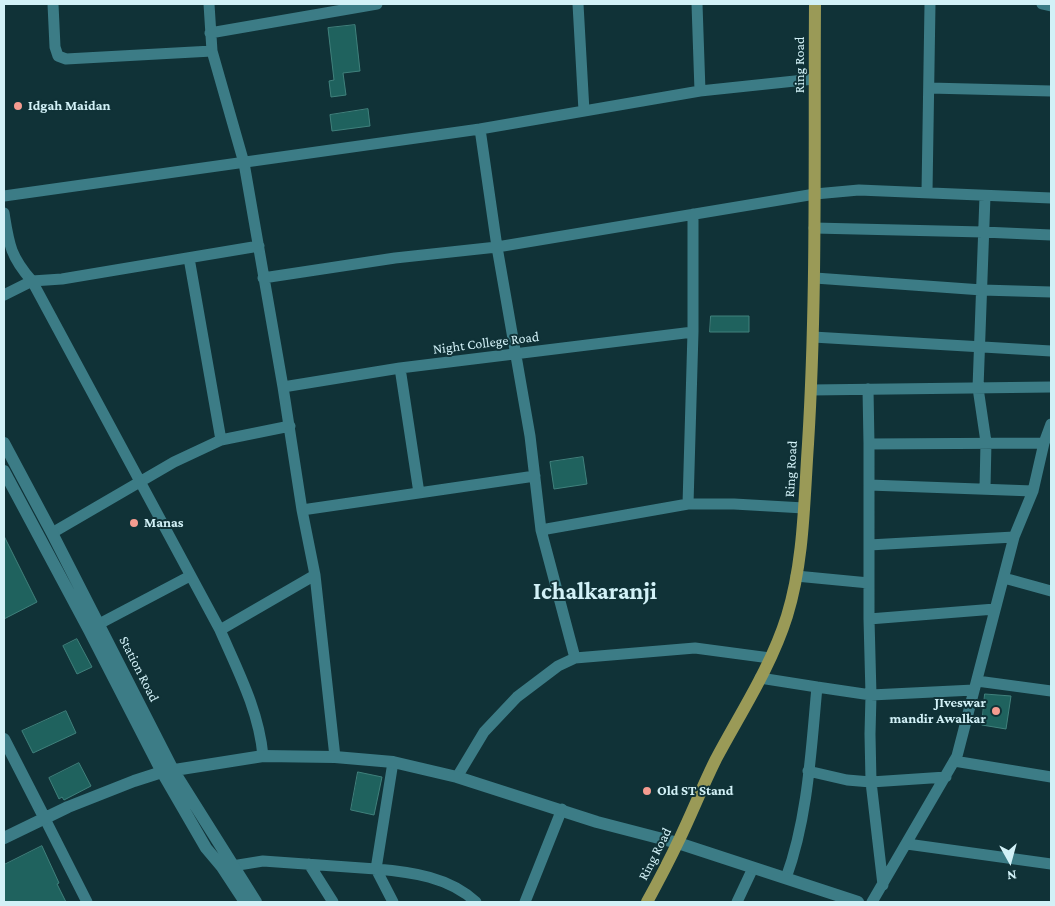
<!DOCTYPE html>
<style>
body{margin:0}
#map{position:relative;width:1055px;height:906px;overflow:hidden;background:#103237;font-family:"Crimson Pro",serif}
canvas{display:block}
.frame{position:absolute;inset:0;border:5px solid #d2f1f7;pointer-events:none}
.north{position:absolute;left:985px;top:836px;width:50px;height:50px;-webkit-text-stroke:4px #103237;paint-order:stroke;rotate:173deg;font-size:14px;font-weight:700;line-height:20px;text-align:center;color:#d2f1f7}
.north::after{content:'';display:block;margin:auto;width:18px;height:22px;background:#d2f1f7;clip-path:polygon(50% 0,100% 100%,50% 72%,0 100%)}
</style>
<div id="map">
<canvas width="1055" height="906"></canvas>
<div class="frame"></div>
<div class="north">N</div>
</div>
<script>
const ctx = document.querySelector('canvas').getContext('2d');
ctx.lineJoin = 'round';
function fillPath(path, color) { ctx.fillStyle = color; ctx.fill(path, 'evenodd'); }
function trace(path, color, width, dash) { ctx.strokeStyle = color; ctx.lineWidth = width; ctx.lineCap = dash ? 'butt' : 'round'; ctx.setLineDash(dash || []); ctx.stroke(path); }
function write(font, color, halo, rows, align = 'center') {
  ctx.font = font + ' "Crimson Pro",serif'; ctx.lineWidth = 4; ctx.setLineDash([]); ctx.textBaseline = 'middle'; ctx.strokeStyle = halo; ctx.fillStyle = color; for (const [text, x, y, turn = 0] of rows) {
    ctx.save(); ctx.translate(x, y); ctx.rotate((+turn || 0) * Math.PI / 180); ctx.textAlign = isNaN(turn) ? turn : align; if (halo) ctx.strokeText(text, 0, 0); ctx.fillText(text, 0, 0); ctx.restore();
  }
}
const building = new Path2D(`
 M355,25L360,71L343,73L346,95L331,97L329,81L334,80L328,28Z
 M368,109L370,126L332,131L330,115Z
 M711,316H749V332H710Z
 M583,457L587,484L554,489L550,462Z
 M4,536L37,602L4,619Z
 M77,639L92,667L77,674L63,646Z
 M985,694L1011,696L1006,729L982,725Z
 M66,711L76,733L33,753L22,731Z
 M79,763L91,786L64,800L62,797L59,799L49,778Z
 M358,772L382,777L374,815L351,810Z
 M42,846L59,883L57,884L66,902H4V865Z`);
const street = new Path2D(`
 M53,4L55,47L58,56L66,59L212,51
 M209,4L212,51L244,163L283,387L302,510L315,575L335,757
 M578,4L584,111
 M697,4L700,91
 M1042,4L1051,6
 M210,33L377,4
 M929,88L1051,91
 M480,129L700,91L814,79
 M927,192L930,4
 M4,196L480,129L497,247L530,436L541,530L575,658L558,666L517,697L484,732L457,777
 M985,196L978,388L986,442L985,488
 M4,213C9,244 10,256 32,281L220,630
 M814,228L983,232L1051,235
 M189,258L221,440
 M263,278L395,258L497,247L815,194L859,190L1051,198
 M815,278L982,290L1051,292
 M4,295L32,281L62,279L259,246
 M813,337L1051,351
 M400,368L419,493
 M283,387L400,368L693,332
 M868,389L869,444V619
 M811,390L1051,387
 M869,444L1044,443
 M869,485L1033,491
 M688,504L693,332V214
 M302,510L535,476
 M541,530L688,504H734L804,508
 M52,533L174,462L221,440L290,426
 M869,545L1014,537
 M796,576L869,583
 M1004,578L1051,591
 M99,624L190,576
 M575,658L695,648L770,658
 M760,678L817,687
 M977,681L1051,691
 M263,756C259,711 238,671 220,630L315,575
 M954,761L1051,777
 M393,762L376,869C412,872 449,877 476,902
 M808,771L847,780L871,782L946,777
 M44,817L87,902
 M907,844L1051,864
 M309,864L333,902
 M226,867L263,861L376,869L393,902
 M786,878C808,818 811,750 817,687L871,695L974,690
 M883,885L871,782L870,734L871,695L869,619L995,609
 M525,902L562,809
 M737,902L753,868
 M872,902L957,756L1014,537L1033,491L1044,443L1051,424`);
const secondary = new Path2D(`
 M4,443L52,533L173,770L256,902
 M4,471L89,630L162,772L206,848L222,867L245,902
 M4,739L44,817
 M4,838L68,807L134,781L162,772L263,756L335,757L393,762L457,777L597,822L678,843L858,902`);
const primary = new Path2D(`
 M647,902C658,882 669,861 679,840C692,813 703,785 716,759C741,712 771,667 787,616C804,561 804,501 808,444C817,298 814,151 815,4`);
const markers = [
 [18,106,5,"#f59c90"],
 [134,523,5,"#f59c90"],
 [996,711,5,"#f59c90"],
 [647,791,5,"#f59c90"]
];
const streetNames = [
 ["Ring Road",800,65,-90],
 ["Night College Road",486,343,-7],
 ["Ring Road",791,469,-87],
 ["Station Road",139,669,63],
 ["Ring Road",655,854,-63]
];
const poiNames = [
 ["Idgah Maidan",28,106],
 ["Manas",144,523],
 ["JIveswar",986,703,"right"],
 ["mandir Awalkar",986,719,"right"],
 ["Old ST Stand",657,791]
];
const townNames = [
 ["Ichalkaranji",595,592]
];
fillPath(building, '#1f625e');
trace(building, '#40817c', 1);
trace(street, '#3c7c86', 11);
trace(secondary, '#3c7c86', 12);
trace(primary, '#9a9a57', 12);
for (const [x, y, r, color] of markers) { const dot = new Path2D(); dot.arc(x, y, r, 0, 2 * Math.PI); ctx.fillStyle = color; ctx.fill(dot); trace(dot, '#103237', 2); }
write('14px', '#d2f1f7', '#103237', streetNames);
write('bold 14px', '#d2f1f7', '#103237', poiNames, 'left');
write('bold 24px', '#d2f1f7', '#103237', townNames);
</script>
